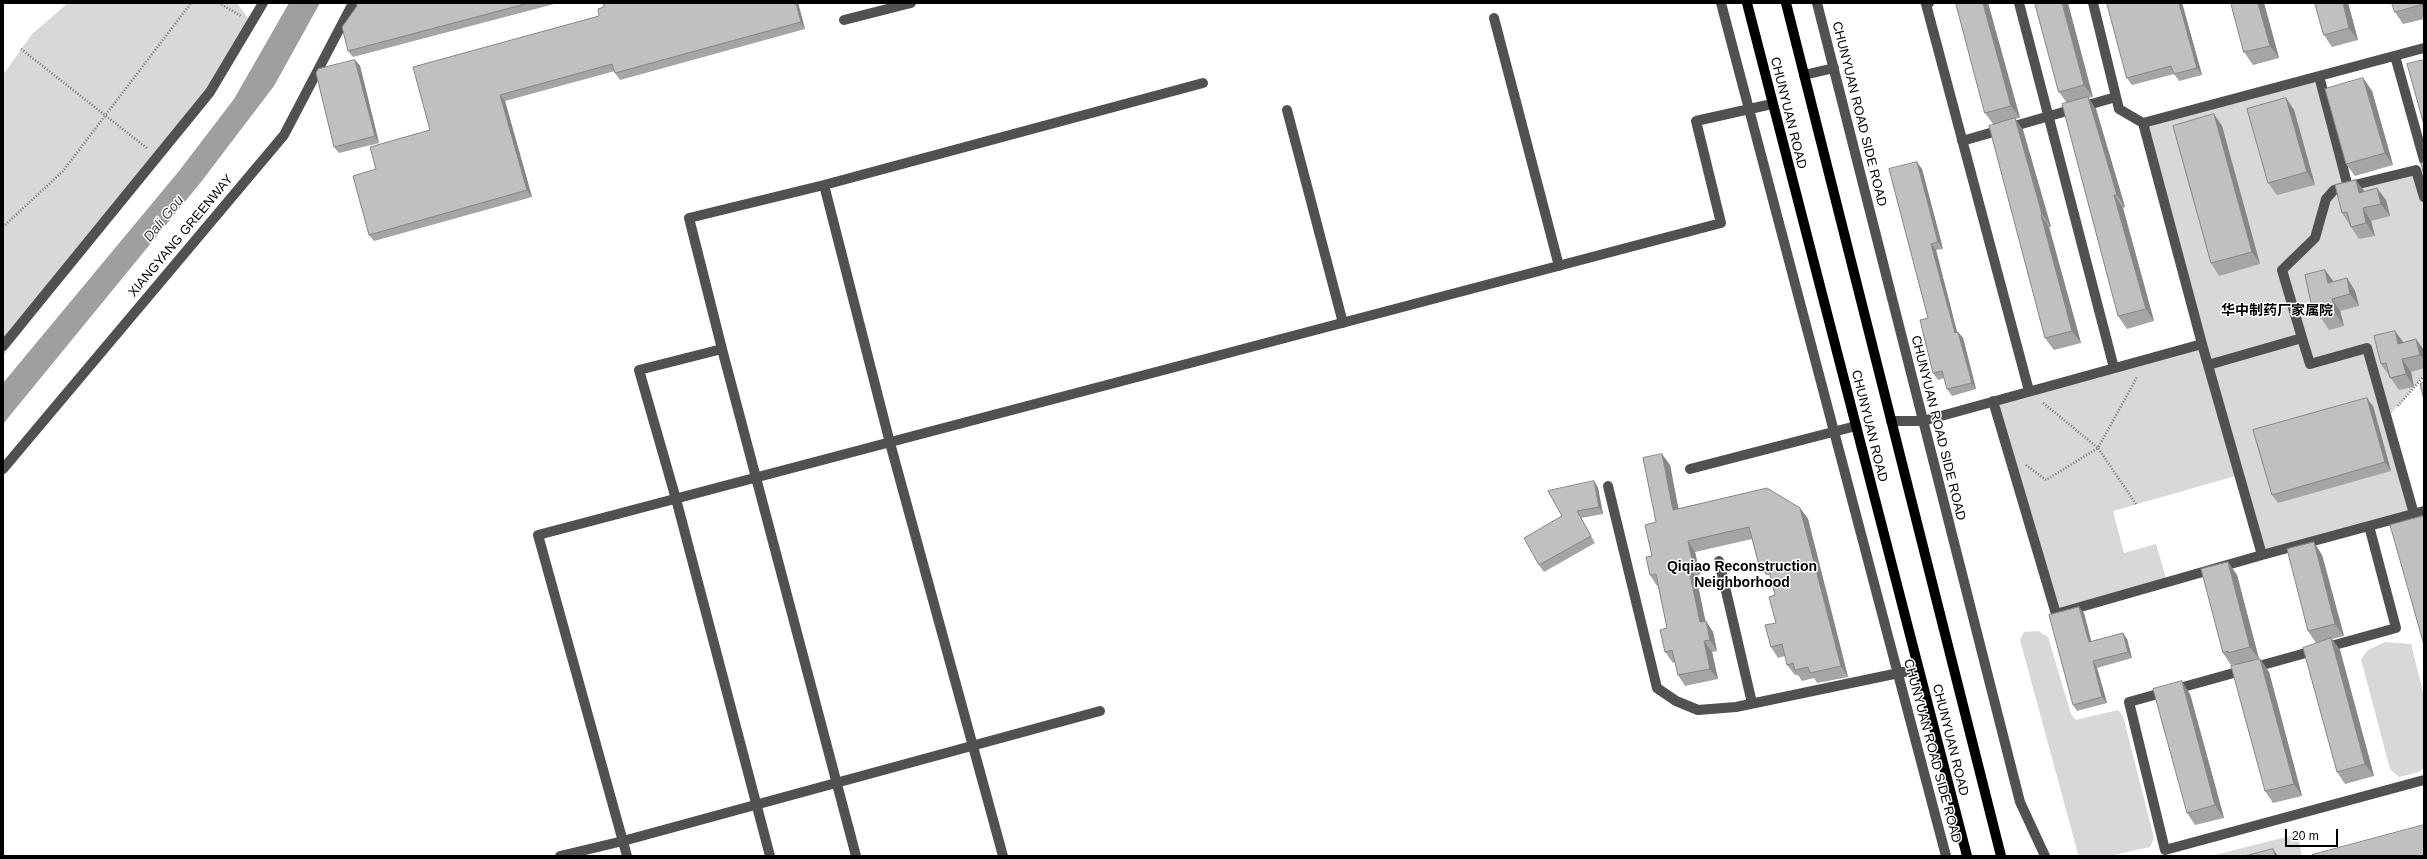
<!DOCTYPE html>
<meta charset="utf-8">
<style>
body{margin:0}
#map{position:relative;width:2427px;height:859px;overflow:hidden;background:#fff;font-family:Helvetica,sans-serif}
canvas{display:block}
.frame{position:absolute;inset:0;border:4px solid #000;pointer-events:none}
.scale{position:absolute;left:2285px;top:829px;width:53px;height:18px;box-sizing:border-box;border:2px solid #000;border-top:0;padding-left:5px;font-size:12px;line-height:14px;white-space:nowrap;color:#000;-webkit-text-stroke:3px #fff;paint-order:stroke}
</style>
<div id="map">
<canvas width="2427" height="859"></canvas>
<div class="frame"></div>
<div class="scale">20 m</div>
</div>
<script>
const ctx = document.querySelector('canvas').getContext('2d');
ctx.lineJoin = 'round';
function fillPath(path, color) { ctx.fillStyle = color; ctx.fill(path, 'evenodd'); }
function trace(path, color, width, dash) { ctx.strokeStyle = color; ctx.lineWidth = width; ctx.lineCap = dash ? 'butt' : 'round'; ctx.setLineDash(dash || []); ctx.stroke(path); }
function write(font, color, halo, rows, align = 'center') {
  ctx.font = font + ' Helvetica,"Noto Sans SC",sans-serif'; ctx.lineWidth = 3; ctx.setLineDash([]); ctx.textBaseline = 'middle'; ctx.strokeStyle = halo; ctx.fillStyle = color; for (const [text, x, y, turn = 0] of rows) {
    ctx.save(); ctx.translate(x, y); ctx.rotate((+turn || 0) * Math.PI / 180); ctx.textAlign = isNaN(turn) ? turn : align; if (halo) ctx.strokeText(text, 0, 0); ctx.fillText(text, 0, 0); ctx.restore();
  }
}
const green = new Path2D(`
 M68,3H237L251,22L210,92L3,356V75L32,34Z
 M2319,76L2348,187L2416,170L2424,197V376L2387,418L2414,514L2262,555L2239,475L2113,511L2124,553L2156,544L2167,582L2056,614L1993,401L2202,344L2140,122Z
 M2038,631L2048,637L2071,714L2076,720L2118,710L2123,716L2154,838L2150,847L2109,856H2080L2078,854L2020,640L2024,632Z
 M2385,642L2411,644L2424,696V768L2419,772L2399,777L2390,769L2361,659L2368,650Z
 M2290,836L2299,841L2302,856H2211Z`);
const water = new Path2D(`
 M289,3H320L274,86L201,182L3,424V383L179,171L234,99Z`);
const path = new Path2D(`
 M219,3L241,16
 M21,49L148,149
 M3,227L63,171L191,3
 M2398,406L2424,376
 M2026,465L2046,480L2098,448L2042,402
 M2136,504L2098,448L2137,377`);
const minor = new Path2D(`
 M1721,3L1946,856
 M1817,3L2020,802L2045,856
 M1929,3L1926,4L2029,391
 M2019,3L2114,368
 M2093,3L2119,109L2143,123
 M1494,18L1559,266
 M844,20L911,3
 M2395,56L2424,160
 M1804,75L1834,68
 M2319,76L2348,187
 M1287,110L1343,323
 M1962,141L2116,97
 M824,185L890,443L1003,856
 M2302,338L2310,364L2367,348L2414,514
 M2202,344L2262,555L2424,511
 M3,346L210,92L263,3
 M722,349L856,856
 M2208,365L2302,338L2282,270L2315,238L2326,199L2334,190L2416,170L2424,197
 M1993,401L2056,614L2262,555
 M1891,421H1923L2202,344L2143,123L2424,48
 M3,469L284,135L353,3
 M1690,469L1856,426
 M1608,486L1657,688L1676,701L1698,710L1736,707L1918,669
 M2369,526L2396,628L2129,702L2165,850L2424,780
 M1719,561L1752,703
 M560,856L623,841L1100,711
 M627,856L538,535L1721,223L1696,121L1772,104
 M770,856L676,499L639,370L722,349L689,218L824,185L1203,83`);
const major = new Path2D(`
 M1747,3L1967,856
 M1786,3L2001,856`);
const wall = new Path2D(`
 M356,3H558L353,57L348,51L357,6Z
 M798,3L805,29L620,80L615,73V71L505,101L532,197L374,241L369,235L376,169L430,130L599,16Z
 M1956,3H1988L2020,118L2015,119L2023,130L2051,227H2049L2081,343L2054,350L2045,338L1993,124L1985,113Z
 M2035,3L2093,97L2088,98L2096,109L2125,207L2123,208L2154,321L2127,329L2118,316L2067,103L2059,92Z
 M2107,3H2182L2202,75L2179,81L2174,74L2132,85L2127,78Z
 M2231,3H2264L2279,58L2253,65L2244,52Z
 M2315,3H2348L2358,40L2332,47L2324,35Z
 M2424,3V19L2403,24L2395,12Z
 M355,60L360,66L379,143L339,153L334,147Z
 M2363,78L2372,91L2393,165L2355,176L2346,164Z
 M2286,98L2294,110L2315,185L2277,195L2268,183Z
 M2222,126L2260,264L2219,276L2211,263Z
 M1922,169L1943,249L1936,250L1957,332H1958L1963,338L1976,389L1952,396L1947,389L1944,378L1938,380L1933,373L1928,318Z
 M2364,191L2386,200L2390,216L2371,221L2375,236L2359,239L2342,213Z
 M2347,278L2355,291L2359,306L2340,311L2344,326L2329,330L2311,303L2333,282Z
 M2404,342L2424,350V368L2411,372L2414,387L2399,390L2381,364Z
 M2373,406L2391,471L2278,503L2272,495Z
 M1670,465L1678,509L1800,508L1808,519L1848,677L1817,683L1814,678L1802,681L1798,675H1795L1787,665L1785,656L1778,658L1771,647L1776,623L1775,595L1770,575H1766L1759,565L1752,539L1695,552L1700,575L1696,576L1705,621L1713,632L1717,651L1712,652L1718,679L1685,686L1678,675L1675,662L1673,663L1665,652L1667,628L1658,586H1657L1650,575L1656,522Z
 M1594,481L1598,488L1603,514L1581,518L1595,543L1544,572L1539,565L1562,516Z
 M2322,555L2344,636L2332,639L2340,650L2374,776L2345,784L2337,772L2316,643L2308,631Z
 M2228,562L2237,575L2259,659L2251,661L2260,659L2269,672L2302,796L2273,803L2265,791L2236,665L2235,664L2231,665L2223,653Z
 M2079,607L2084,613L2091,641L2127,639L2132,658L2097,668L2107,703L2077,711L2073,705Z
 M2190,694L2224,818L2195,825L2187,813Z`);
const shadedWall = new Path2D(`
 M796,3H798L805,29L801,22Z
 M1983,3H1988L2020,118L2011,106Z
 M2062,3H2068L2093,97L2084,85Z
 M2179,3H2182L2202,75L2197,68Z
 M2258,3H2264L2279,58L2270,46Z
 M2343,3H2348L2358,40L2349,28Z
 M2420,3H2424V9L2421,5Z
 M355,60L360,66L379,143L375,136Z
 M2363,78L2372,91L2393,165L2385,153Z
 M500,95L505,101L532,197L527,190Z
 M2088,97L2096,109L2125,207L2117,195Z
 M2286,98L2294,110L2315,185L2307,172Z
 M2214,114L2222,126L2260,264L2252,252Z
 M2015,118L2023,130L2051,227L2042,214Z
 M1917,162L1922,169L1943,249L1938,242Z
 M2356,180L2365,192L2359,193Z
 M2377,188L2386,200L2390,216L2381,204Z
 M2114,195L2123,208L2154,321L2146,309Z
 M2363,208L2371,221L2375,236L2366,223Z
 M2041,215L2049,227L2081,343L2072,331Z
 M1931,244L1936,250L1959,340L1955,333Z
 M2325,270L2334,282L2328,283Z
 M2347,278L2355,291L2359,306L2350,294Z
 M2332,299L2340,311L2344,326L2336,314Z
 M2395,331L2404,343L2398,344Z
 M1958,332L1963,338L1976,389L1972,383Z
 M2416,339L2424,350V360L2420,355Z
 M2402,359L2411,372L2414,387L2406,374Z
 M2367,398L2373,406L2391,471L2385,462Z
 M1662,454L1670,465L1681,521L1673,510Z
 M1594,481L1598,488L1603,514L1599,507Z
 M1800,508L1808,519L1848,677L1841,666Z
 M1688,541L1695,552L1700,575L1693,564Z
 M2314,542L2322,555L2344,636L2335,624Z
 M2228,562L2237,575L2259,659L2250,647Z
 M1688,565L1696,576L1708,633L1700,622Z
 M2079,607L2084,613L2093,648L2089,642Z
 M1706,621L1713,632L1717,651L1710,640Z
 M2123,633L2127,639L2132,658L2128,652Z
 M2331,638L2340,650L2374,776L2365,764Z
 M1704,641L1712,652L1718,679L1710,669Z
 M2260,659L2269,672L2302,796L2294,784Z
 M2093,661L2097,668L2107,703L2102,697Z
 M2182,681L2190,694L2224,818L2215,805Z
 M2273,849L2278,856H2275Z`);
const building = new Path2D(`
 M356,3H529L348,51L342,27L357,6Z
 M603,3H796L801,22L615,73L612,64L500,95L527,190L369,235L353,176L376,169L370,147L430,130L413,67L599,16L598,9L604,7Z
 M1956,3H1983L2011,106L1985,113Z
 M2035,3H2062L2084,85L2059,92Z
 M2107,3H2179L2197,68L2174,74L2171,66L2127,78Z
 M2231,3H2258L2270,46L2244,52Z
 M2315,3H2343L2349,28L2324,35Z
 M2392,3H2420L2421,5L2395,12Z
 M355,60L375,136L334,147L316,73L318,69Z
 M2424,60V125L2407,64Z
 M2363,78L2385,153L2346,164L2325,89Z
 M2088,97L2117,195H2114L2146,309L2118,316L2062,104Z
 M2286,98L2307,172L2268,183L2247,109Z
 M2214,114L2252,252L2211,263L2173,126Z
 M2015,118L2042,214L2041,215L2072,331L2045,338L1989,126Z
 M1917,162L1938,242L1931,244L1955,333L1958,332L1972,383L1947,389L1942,371L1933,373L1920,320L1928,318L1889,169Z
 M2424,162V177L2421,163Z
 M2356,180L2359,193L2377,188L2381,204L2363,208L2366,223L2351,227L2347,212L2342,213L2335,185Z
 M2325,270L2328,283L2347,278L2350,294L2332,299L2336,314L2320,318L2316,302L2311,303L2305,275Z
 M2395,331L2398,344L2416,339L2420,355L2402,359L2406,374L2390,378L2386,363L2381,364L2374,336Z
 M2424,382V400L2420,384Z
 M2367,398L2385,462L2272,495L2253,430Z
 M1662,454L1673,510L1767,488L1800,508L1841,666L1810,673L1808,667L1795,670L1793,663L1787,665L1782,644L1771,647L1765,625L1776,623L1769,597L1775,595L1767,563L1759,565L1749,527L1688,541L1693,564L1688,565L1700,622L1706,621L1710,640L1704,641L1710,669L1678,675L1672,650L1665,652L1660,630L1667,628L1656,574L1650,575L1646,557L1652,556L1645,525L1656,522L1643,458Z
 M1594,481L1599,507L1577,511L1591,536L1539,565L1524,538L1562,516L1548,491Z
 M2423,516L2424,520V645L2390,525Z
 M2314,542L2335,624L2308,631L2287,549Z
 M2228,562L2250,647L2228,653V651L2223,653L2201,569Z
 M2079,607L2089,642L2123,633L2128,652L2093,661L2102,697L2073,705L2049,615Z
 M2331,638L2365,764L2337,772L2303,648Z
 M2260,659L2294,784L2265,791L2231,666Z
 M2182,681L2215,805L2187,813L2153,689Z
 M2424,825V856H2312V855Z
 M2273,849L2275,856H2245Z`);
const streetNames = [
 ["CHUNYUAN ROAD",1788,113,76],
 ["CHUNYUAN ROAD SIDE ROAD",1859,114,76],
 ["XIANGYANG GREENWAY",181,236,-50],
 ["CHUNYUAN ROAD",1869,426,76],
 ["CHUNYUAN ROAD SIDE ROAD",1938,428,76],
 ["CHUNYUAN ROAD",1950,740,76],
 ["CHUNYUAN ROAD SIDE ROAD",1932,751,75]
];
const waterNames = [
 ["Dali Gou",164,219,-51]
];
const neighbourhoodNames = [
 ["华中制药厂家属院",2277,311],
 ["Qiqiao Reconstruction",1742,567],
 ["Neighborhood",1742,583]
];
fillPath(green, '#d8d8d8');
fillPath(water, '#9f9f9f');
trace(path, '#737373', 2.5, [1, 2]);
trace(minor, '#515151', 10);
trace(major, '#000', 10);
fillPath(wall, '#a5a5a5');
fillPath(shadedWall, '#868686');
fillPath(building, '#c0c0c0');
trace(building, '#868686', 1);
write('13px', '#000', '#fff', streetNames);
write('italic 14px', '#404040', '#fff', waterNames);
write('bold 14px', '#000', '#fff', neighbourhoodNames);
</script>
